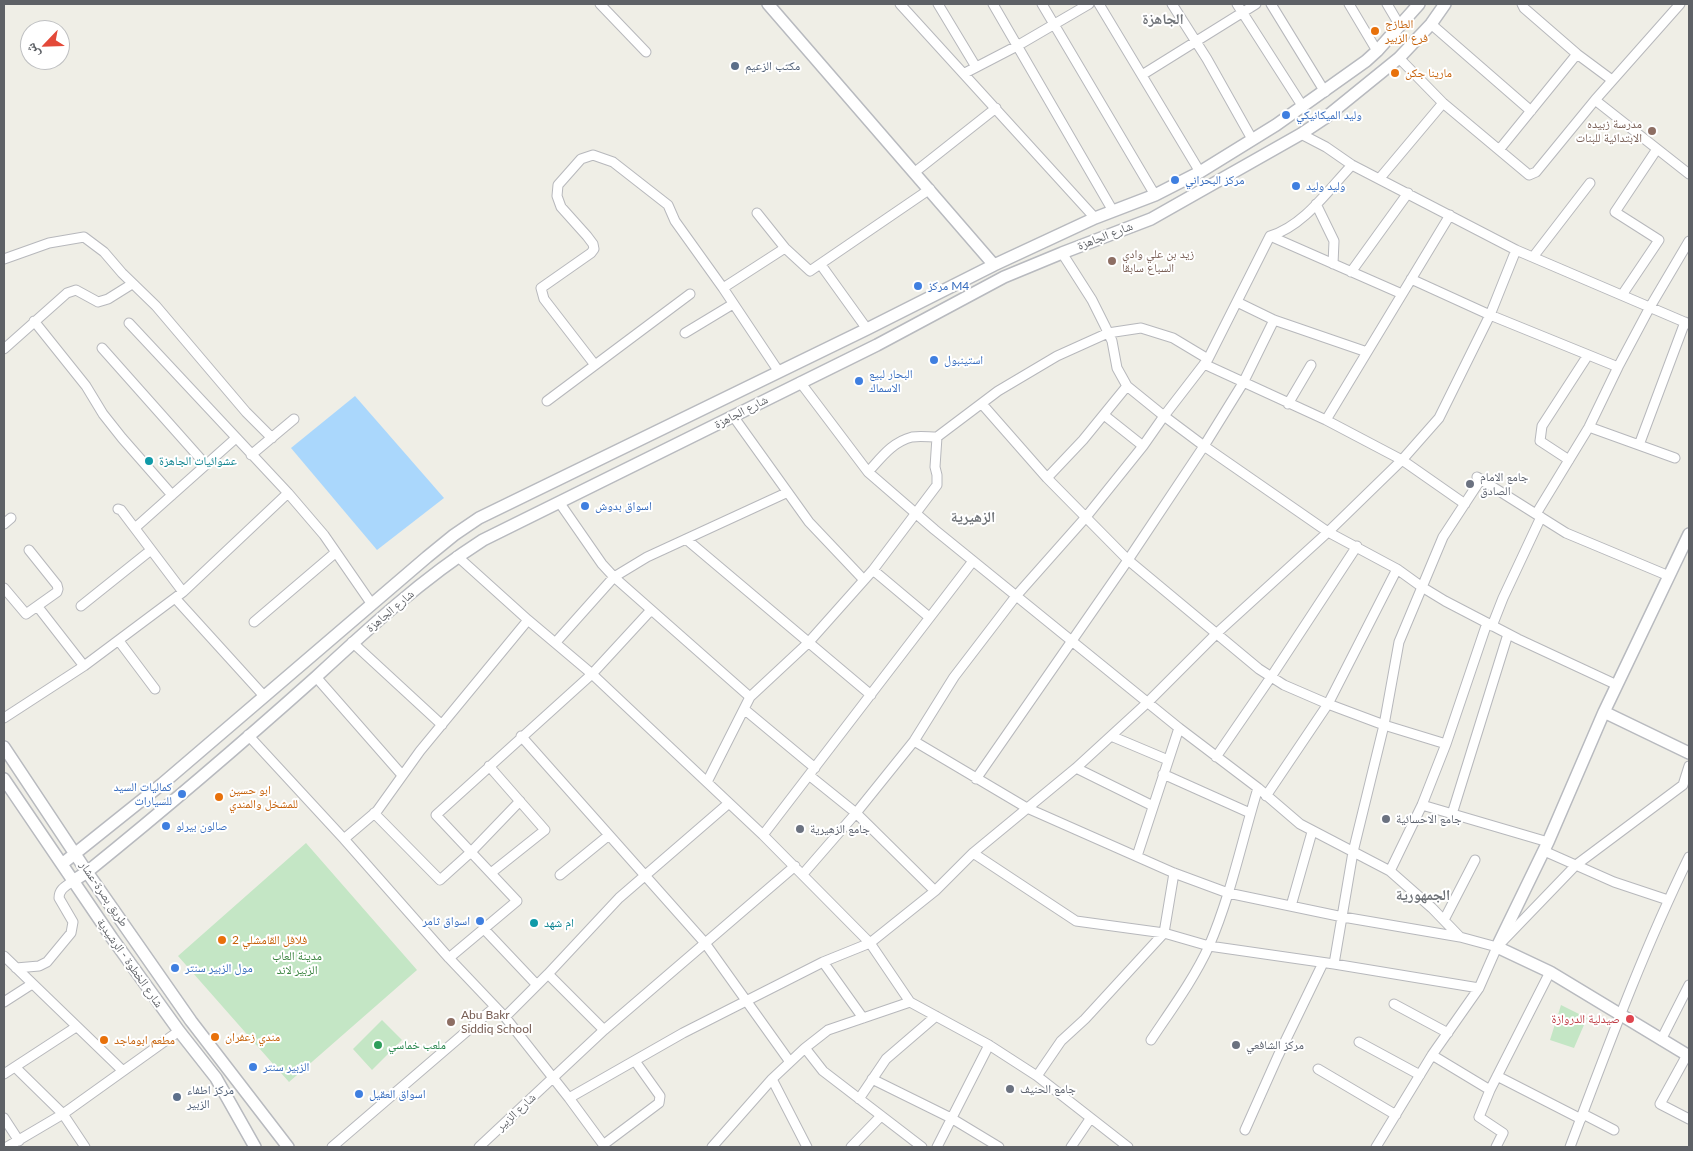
<!DOCTYPE html>
<meta charset="utf-8">
<style>
body{margin:0}
#map{position:relative;width:1693px;height:1151px;overflow:hidden;background:#efeee6;font-family:Lato,"Noto Naskh Arabic",sans-serif}
canvas{display:block}
.frame{position:absolute;inset:0;border:5px solid #5e6166;pointer-events:none}
.north{position:absolute;left:20px;top:20px;width:50px;height:50px;box-sizing:border-box;background:#fff;border:1px solid #bfc0c2;border-radius:50%;rotate:246deg;font-size:14px;font-weight:700;line-height:20px;text-align:center;color:#5e6166}
.north::after{content:'';display:block;margin:auto;width:18px;height:22px;background:#e34939;clip-path:polygon(50% 0,100% 100%,50% 72%,0 100%)}
</style>
<div id="map">
<canvas width="1693" height="1151"></canvas>
<div class="frame"></div>
<div class="north">ش</div>
</div>
<script>
const ctx = document.querySelector('canvas').getContext('2d');
ctx.lineJoin = 'round';
function fillPath(path, color) { ctx.fillStyle = color; ctx.fill(path, 'evenodd'); }
function trace(path, color, width, dash) { ctx.strokeStyle = color; ctx.lineWidth = width; ctx.lineCap = dash ? 'butt' : 'round'; ctx.setLineDash(dash || []); ctx.stroke(path); }
function write(font, color, halo, rows, align = 'center') {
  ctx.font = font + ' Lato,"Noto Naskh Arabic",sans-serif'; ctx.lineWidth = 4; ctx.setLineDash([]); ctx.textBaseline = 'middle'; ctx.strokeStyle = halo; ctx.fillStyle = color; for (const [text, x, y, turn = 0] of rows) {
    ctx.save(); ctx.translate(x, y); ctx.rotate((+turn || 0) * Math.PI / 180); ctx.textAlign = isNaN(turn) ? turn : align; if (halo) ctx.strokeText(text, 0, 0); ctx.fillText(text, 0, 0); ctx.restore();
  }
}
const green = new Path2D(`
 M306,843L417,970L289,1082L178,956Z
 M1561,1005L1587,1018L1574,1048L1550,1040Z
 M382,1020L402,1040L372,1070L353,1049Z`);
const water = new Path2D(`
 M355,396L444,498L377,550L291,448Z`);
const street = new Path2D(`
 M600,4L646,52
 M900,4L1095,218
 M938,4L976,67
 M993,4L1113,211
 M1042,4L1155,195
 M1099,4L1200,172
 M1172,4L1207,59L1252,139
 M1237,4L1303,107
 M1271,4L1325,92
 M1349,4L1377,51
 M1387,4L1400,26
 M1522,4L1524,8L1577,54L1612,80
 M1431,24L1531,111
 M1399,58L1443,103L1529,175L1536,172L1595,100L1680,4
 M965,73L1017,46L1089,4
 M1142,75L1256,4
 M1595,100L1689,174
 M1301,134L1326,147L1352,165L1516,250L1689,324
 M1499,150L1577,54
 M915,172L996,108
 M1380,178L1443,103
 M1316,204L1334,241L1333,264
 M757,213L785,248L810,271L930,189
 M1270,236L1402,294
 M1062,253L1092,300L1105,326L1112,341L1117,368L1127,386L1164,416L1204,446L1328,532L1397,569L1422,587L1445,601L1518,639L1617,685
 M1533,257L1590,183
 M4,259L49,243L84,237L104,252L122,273L156,306L246,412L272,438
 M821,265L867,329
 M1351,272L1408,193
 M1411,279L1490,315L1618,367
 M723,288L785,248
 M1622,295L1659,240L1615,212L1657,149
 M1237,302L1274,320L1367,352
 M34,321L86,386L103,414L122,438L172,495
 M129,323L288,493L324,535L371,603
 M685,333L733,304
 M102,348L206,465
 M4,349L67,293L76,290L98,302L108,299L132,284
 M1204,364L1326,420L1402,460L1465,504
 M595,365L544,299L541,288L591,253L594,249L593,244L587,236L561,207L557,196L558,185L581,159L593,155L613,162L668,205L675,221L723,288L779,372
 M800,382L868,472L935,530L1179,728L1258,788L1300,824L1390,871L1432,908L1460,937
 M547,401L690,294
 M982,404L1047,478L1128,560L1259,669L1284,685L1328,704L1384,725L1446,744
 M1288,404L1311,365
 M1104,415L1143,446
 M733,416L809,522L863,579
 M1326,420L1450,215
 M1589,427L1675,458
 M1639,445L1685,322
 M251,455L294,419
 M1569,460L1540,441L1542,426L1588,355
 M868,472C881,458 892,442 912,437C920,436 929,437 937,437
 M1477,477L1566,533L1669,576
 M1047,478L1083,440L1127,386
 M559,502L602,564L614,577L750,697
 M118,509L121,510L183,592
 M1536,514L1589,427L1618,367L1650,307L1689,241
 M4,524L11,518
 M135,528L236,438
 M686,539L871,695
 M457,556L528,620L592,674L763,835L870,943L910,1002L989,1045L1037,1076L1128,1147
 M873,570L929,617
 M4,588L26,614L57,592L58,589L57,585L29,550
 M175,598L264,696
 M81,606L151,550
 M38,607L84,666
 M254,622L335,553
 M1492,626L1503,598L1541,517
 M119,641L155,689
 M352,642L442,725
 M556,642L614,577L647,557L786,493
 M316,677L402,775
 M744,709L815,768
 M4,718L84,666L183,592L288,493
 M248,735L344,839L449,958L505,1017L569,1098L605,1147
 M521,736L705,943L790,1062
 M1111,736L1168,760
 M914,741L1027,808L1174,873L1228,893L1343,917L1460,937L1497,947
 M1216,757L1271,677L1357,546
 M489,766L545,830L491,873
 M1076,768L1153,806
 M1163,774L1250,813
 M810,776L856,813L935,891
 M976,779L1128,560L1204,446L1243,383L1274,320
 M707,782L750,697L808,643L873,570L937,485V475L935,467L937,437L998,391L1057,356L1108,333L1141,328L1173,338L1208,359
 M1266,796L1328,704L1397,569
 M1422,805L1548,842
 M374,813L440,880L471,852L520,801
 M1452,814L1508,634
 M763,835L973,561
 M344,839L377,811L420,751L528,620
 M1544,851L1614,882L1668,900
 M973,853L1076,921L1164,933L1209,946L1334,964L1479,988
 M1137,856L1179,728
 M1390,871L1422,805L1446,744L1487,623
 M803,874L856,813L914,741L954,677L1016,596L1086,517L1143,446L1164,416L1208,359L1270,236C1304,226 1328,190 1352,165
 M560,875L609,835
 M1291,906L1312,832
 M1444,920L1475,860
 M484,929L536,984
 M4,956L123,1071
 M449,958L517,901L436,815L592,674L651,610
 M823,962L863,1018
 M1334,964L1353,852L1384,725L1399,642L1443,537L1481,479
 M16,968L39,966L47,962L71,933L73,922L59,898C59,889 66,886 73,881
 M548,974L604,1030
 M4,1002L32,984
 M1394,1004L1448,1033
 M505,1017L548,974L619,898L729,803
 M1151,1040C1171,1010 1194,979 1209,946C1231,895 1242,840 1258,788
 M1661,1040L1689,985
 M1359,1042L1420,1075
 M805,1048L823,1071L922,1147
 M1432,1055L1490,1090
 M1687,1055L1660,1104L1689,1119
 M15,1067L63,1114L85,1147
 M1318,1069L1396,1115
 M4,1074L76,1027
 M1037,1076L1061,1041L1085,1019L1164,933L1174,873
 M1497,1076L1581,1119
 M772,1079L807,1147
 M872,1079L951,1118L999,1147
 M569,1098L683,1033L823,962L870,943L935,891L973,853L1076,768L1148,702L1217,633L1328,532L1402,460L1439,418L1490,315L1516,250
 M859,1099L886,1059L936,1016
 M1583,1114L1614,1130
 M4,1118L19,1141
 M1245,1130L1278,1056L1323,963
 M603,1145L659,1103L660,1096L635,1061
 M7,1147L63,1114L179,1031
 M332,1147L495,1007
 M479,1147L604,1030L795,866
 M712,1147L772,1079L805,1048L828,1030L910,1002
 M851,1147L881,1116
 M937,1147L989,1045
 M1071,1147L1090,1119
 M1376,1147L1432,1055L1479,988L1497,947L1576,865L1683,785L1689,766
 M1496,1147L1503,1133L1479,1117L1490,1090L1550,972
 M1570,1147C1607,1049 1643,951 1689,857`);
const secondary = new Path2D(`
 M768,4L994,265
 M1689,534L1604,712L1548,842L1497,947L1550,972L1689,1056
 M1604,712L1689,753
 M4,747L87,872L191,1021L288,1147
 M4,779L112,938L179,1031L216,1078L255,1147
 M62,864L162,784L427,557L454,535L479,518L867,329L994,265L1095,218L1155,195L1200,172L1276,125L1366,61L1377,51L1419,4
 M73,881L87,872C165,809 241,744 316,677C369,628 422,579 483,540L877,345L1004,277L1062,253L1151,219L1301,134L1325,118L1399,58L1431,24L1445,4`);
const markers = [
 [1375,31,5,"#e8710a"],
 [735,66,5,"#5c6f8a"],
 [1395,73,5,"#e8710a"],
 [1286,115,5,"#3f7fe0"],
 [1652,131,5,"#8d6e63"],
 [1175,180,5,"#3f7fe0"],
 [1296,186,5,"#3f7fe0"],
 [1112,261,5,"#8d6e63"],
 [918,286,5,"#3f7fe0"],
 [934,360,5,"#3f7fe0"],
 [859,381,5,"#3f7fe0"],
 [149,461,5,"#0f9aa8"],
 [1470,484,5,"#6b7280"],
 [585,506,5,"#3f7fe0"],
 [182,794,5,"#3f7fe0"],
 [219,797,5,"#e8710a"],
 [1386,819,5,"#6b7280"],
 [166,826,5,"#3f7fe0"],
 [800,829,5,"#6b7280"],
 [480,921,5,"#3f7fe0"],
 [534,923,5,"#0f9aa8"],
 [222,940,5,"#e8710a"],
 [175,968,5,"#3f7fe0"],
 [1630,1019,5,"#e0444e"],
 [451,1022,5,"#8d6e63"],
 [215,1037,5,"#e8710a"],
 [104,1040,5,"#e8710a"],
 [378,1045,5,"#2e9e5b"],
 [1236,1045,5,"#6b7280"],
 [253,1067,5,"#3f7fe0"],
 [1010,1089,5,"#6b7280"],
 [359,1094,5,"#3f7fe0"],
 [177,1097,5,"#5c6f8a"]
];
const foodNames = [
 ["الطازج",1385,24],
 ["فرع الزبير",1385,38],
 ["مارينا جكن",1405,73],
 ["ابو حسين",229,790],
 ["للمشخل والمندي",229,804],
 ["فلافل القامشلي 2",232,940],
 ["مندي زعفران",225,1037],
 ["مطعم ابوماجد",114,1040]
];
const serviceNames = [
 ["مكتب الزعيم",745,66],
 ["مركز اطفاء",187,1090],
 ["الزبير",187,1104]
];
const shopNames = [
 ["وليد الميكانيكي",1296,115],
 ["مركز البحراني",1185,180],
 ["وليد وليد",1306,186],
 ["مركز M4",928,286],
 ["استينبول",944,360],
 ["البحار لبيع",869,374],
 ["الاسماك",869,388],
 ["اسواق بدوش",595,506],
 ["كماليات السيد",172,787,"right"],
 ["للسيارات",172,801,"right"],
 ["صالون بيرلو",176,826],
 ["اسواق ثامر",470,921,"right"],
 ["مول الزبير سنتر",185,968],
 ["الزبير سنتر",263,1067],
 ["اسواق العقيل",369,1094]
];
const educationNames = [
 ["مدرسة زبيده",1642,124,"right"],
 ["الابتدائية للبنات",1642,138,"right"],
 ["زيد بن علي وادي",1122,254],
 ["السباع سابقا",1122,268],
 ["Abu Bakr",461,1015],
 ["Siddiq School",461,1029]
];
const streetNames = [
 ["شارع الجاهزة",1105,236,-21],
 ["شارع الجاهزة",741,412,-27],
 ["شارع الجاهزة",390,611,-40],
 ["طريق بصرة-عشار",104,894,56],
 ["شارع الخطوة - الرشيدية",130,963,55],
 ["شارع الزبير",516,1112,-43]
];
const cultureNames = [
 ["عشوائيات الجاهزة",159,461],
 ["ام شهد",544,923]
];
const worshipNames = [
 ["جامع الامام",1480,477],
 ["الصادق",1480,491],
 ["جامع الاحسائية",1396,819],
 ["جامع الزهيرية",810,829],
 ["مركز الشافعي",1246,1045],
 ["جامع الحنيف",1020,1089]
];
const parkNames = [
 ["مدينة العاب",297,956],
 ["الزبير لاند",297,970]
];
const healthNames = [
 ["صيدلية الدروازة",1620,1019]
];
const leisureNames = [
 ["ملعب خماسي",388,1045]
];
const quarterNames = [
 ["الجاهزة",1163,19],
 ["الزهيرية",973,517],
 ["الجمهورية",1423,895]
];
fillPath(green, '#c4e6c5');
fillPath(water, '#aad7fc');
trace(street, '#b7b8bc', 11);
trace(secondary, '#b8babf', 14);
trace(street, '#fff', 9);
trace(secondary, '#fff', 11);
for (const [x, y, r, color] of markers) { const dot = new Path2D(); dot.arc(x, y, r, 0, 2 * Math.PI); ctx.fillStyle = color; ctx.fill(dot); trace(dot, '#fff', 2); }
write('12px', '#c56008', '#fff', foodNames, 'left');
write('12px', '#4e5e75', '#fff', serviceNames, 'left');
write('12px', '#366cbe', '#fff', shopNames, 'left');
write('12px', '#785e54', '#fff', educationNames, 'left');
write('12px', '#5e6166', '#fff', streetNames);
write('12px', '#0d838f', '#fff', cultureNames, 'left');
write('12px', '#5b616d', '#fff', worshipNames, 'left');
write('12px', '#38823d', '#fff', parkNames);
write('12px', '#be3a42', '#fff', healthNames, 'right');
write('12px', '#27864d', '#fff', leisureNames, 'left');
write('bold 15px', '#6f7378', '#fff', quarterNames);
</script>
